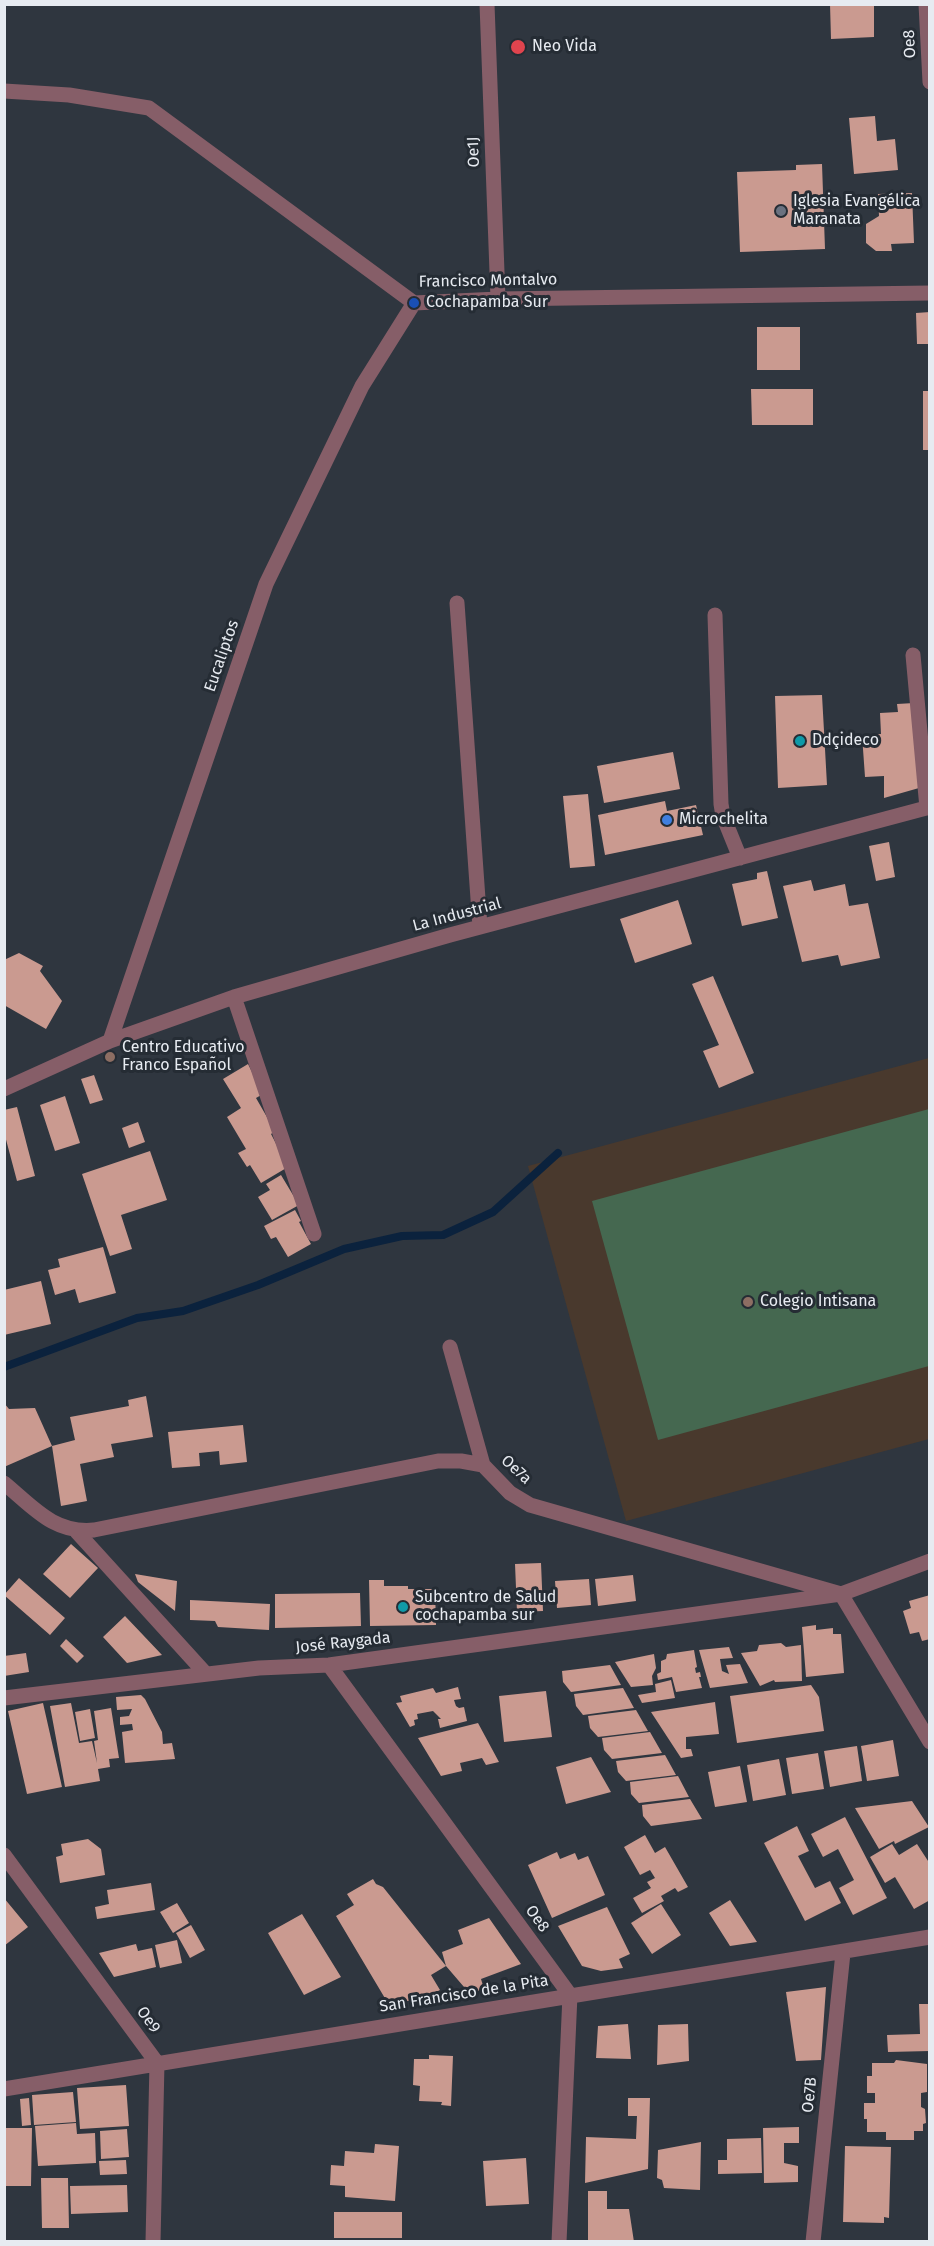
<!DOCTYPE html>
<meta charset="utf-8">
<style>
body{margin:0}
#map{position:relative;width:934px;height:2246px;overflow:hidden;background:#2f363f;font-family:"Fira Sans",sans-serif}
canvas{display:block}
.frame{position:absolute;inset:0;border:6px solid #e7ebf1;pointer-events:none}
</style>
<div id="map">
<canvas width="934" height="2246"></canvas>
<div class="frame"></div>
</div>
<script>
const ctx = document.querySelector('canvas').getContext('2d');
ctx.lineJoin = 'round';
function fillPath(path, color) { ctx.fillStyle = color; ctx.fill(path, 'evenodd'); }
function trace(path, color, width, dash) { ctx.strokeStyle = color; ctx.lineWidth = width; ctx.lineCap = dash ? 'butt' : 'round'; ctx.setLineDash(dash || []); ctx.stroke(path); }
function write(font, color, halo, rows, align = 'center') {
  ctx.font = font + ' "Fira Sans",sans-serif'; ctx.lineWidth = 6; ctx.setLineDash([]); ctx.textBaseline = 'middle'; ctx.strokeStyle = halo; ctx.fillStyle = color; for (const [text, x, y, turn = 0] of rows) {
    ctx.save(); ctx.translate(x, y); ctx.rotate((+turn || 0) * Math.PI / 180); ctx.textAlign = isNaN(turn) ? turn : align; if (halo) ctx.strokeText(text, 0, 0); ctx.fillText(text, 0, 0); ctx.restore();
  }
}
const education = new Path2D(`
 M929,1058V1439L626,1521L528,1166Z`);
const green = new Path2D(`
 M929,1109V1366L658,1440L592,1201Z`);
const stream = new Path2D(`
 M4,1367L137,1318L183,1311L258,1285L344,1249L402,1236L443,1235L493,1212L558,1153`);
const building = new Path2D(`
 M830,4H874V37L831,39Z
 M875,116L877,141L895,139L898,170L854,174L849,118Z
 M822,164L825,249L740,252L737,172L796,170V165Z
 M912,193L914,243L891,244L892,251H876L866,243V224L879,216L878,194Z
 M930,312V344H917L916,313Z
 M757,327H800V370H757Z
 M751,389H813V425H752Z
 M923,391H930V450H923Z
 M822,695L827,785L778,788L775,696Z
 M914,703L919,788L884,798V776L865,777L862,735L881,734L880,713L898,712L897,704Z
 M673,752L680,789L604,803L597,766Z
 M588,794L595,866L570,868L563,796Z
 M665,801L667,811L696,805L703,835L605,855L598,815Z
 M889,842L895,877L876,881L869,846Z
 M767,871L778,918L742,926L732,884L757,879V873Z
 M811,880L814,891L845,884L849,906L868,903L880,958L841,966L838,955L802,962L783,886Z
 M678,900L692,944L635,963L620,919Z
 M19,953L43,966L40,971L62,1001L46,1029L4,1005V960Z
 M713,976L754,1073L719,1088L703,1051L719,1045L692,984Z
 M248,1064L263,1094L256,1098L275,1131L271,1134L288,1167L261,1183L250,1165L247,1167L238,1153L246,1149L227,1117L241,1108L223,1079Z
 M94,1075L103,1100L90,1104L81,1079Z
 M65,1096L80,1143L55,1151L40,1105Z
 M17,1107L35,1176L17,1181L4,1132V1110Z
 M138,1122L145,1142L129,1148L122,1128Z
 M150,1151L167,1200L121,1215L132,1249L110,1256L82,1174Z
 M281,1175L299,1205L272,1220L258,1197L270,1190L266,1184Z
 M295,1210L301,1221L299,1222L311,1244L288,1257L276,1237L271,1239L264,1226Z
 M103,1247L116,1293L79,1303L75,1289L55,1295L48,1270L60,1267L58,1259Z
 M41,1281L51,1324L4,1335V1290Z
 M146,1396L153,1437L111,1444L114,1457L80,1464L87,1501L61,1506L52,1446L75,1440L70,1417L129,1406L128,1400Z
 M4,1403L9,1409L35,1408L52,1446L4,1467Z
 M243,1425L247,1462L220,1465L219,1451L199,1453L200,1466L172,1468L168,1432Z
 M71,1544L98,1568L70,1598L43,1574Z
 M541,1563L543,1611L517,1612L515,1564Z
 M135,1574L177,1581L175,1611L143,1586L138,1582Z
 M633,1575L636,1601L598,1606L595,1579Z
 M19,1578L65,1618L50,1635L4,1595Z
 M589,1579L591,1605L557,1608L555,1581Z
 M369,1580H384V1586H408V1589H435L436,1625L370,1626Z
 M360,1593L361,1626L275,1628V1594Z
 M930,1595V1639L922,1641L919,1632L910,1634L903,1611L911,1608L909,1601Z
 M190,1600L270,1604L269,1630L218,1627L215,1621L190,1620Z
 M125,1616L162,1655L127,1663L103,1637Z
 M816,1625V1630L833,1628V1634H841L844,1673L806,1677L802,1627Z
 M66,1639L84,1656L77,1663L60,1646Z
 M781,1643L786,1647L801,1645L802,1681L775,1682L774,1680L760,1686L741,1653L757,1651L759,1645Z
 M729,1647L733,1658L720,1659L722,1671L729,1674L726,1665L740,1664L748,1683L710,1688L699,1650Z
 M694,1650L697,1667L695,1668L696,1673L700,1672L701,1677H699L702,1688L676,1692L672,1677L658,1680L657,1674L661,1672V1661L666,1659L667,1654Z
 M26,1653L29,1672L4,1676V1656Z
 M654,1654L656,1668L652,1676L653,1685L631,1687L615,1662Z
 M610,1665L621,1685L571,1692L563,1682L562,1671Z
 M671,1680L675,1698L642,1703L638,1695L656,1692L655,1684Z
 M811,1685L819,1697L824,1731L737,1743L730,1696Z
 M458,1687L461,1699L454,1700L456,1706L459,1708L464,1707L467,1721L440,1728L438,1719H441L433,1711L417,1714L418,1719L414,1720L415,1725L410,1727L396,1703L402,1702L400,1696L433,1688L436,1693Z
 M623,1688L634,1708L583,1715L576,1706L574,1694Z
 M546,1691L552,1737L504,1742L499,1696Z
 M141,1695L145,1699L162,1732L163,1744L172,1743L175,1759L125,1763L122,1732L133,1730L132,1724L120,1725V1717L129,1716L132,1709L117,1710L116,1697Z
 M715,1702L719,1734L686,1737V1749H691L693,1756L681,1758L651,1712Z
 M43,1703L62,1787L27,1794L8,1711Z
 M71,1703L79,1743L92,1741L97,1763L94,1741L98,1740L94,1711L111,1708L119,1758L109,1759L110,1767L98,1769L100,1781L65,1787L50,1706Z
 M90,1709L95,1738L80,1741L75,1712Z
 M636,1710L648,1731L598,1737L590,1728L588,1716Z
 M478,1723L499,1762L486,1765L482,1758L460,1763L462,1771L441,1776L418,1738Z
 M650,1732L662,1753L612,1759L604,1750L602,1738Z
 M893,1740L899,1776L867,1781L861,1746Z
 M857,1746L862,1781L830,1787L824,1751Z
 M818,1753L824,1789L792,1794L786,1758Z
 M665,1755L676,1775L626,1781L618,1772L616,1761Z
 M591,1757L611,1792L566,1804L556,1767Z
 M779,1759L786,1795L753,1801L747,1765Z
 M740,1766L747,1802L715,1807L708,1772Z
 M678,1776L689,1797L639,1803L631,1794L630,1782Z
 M690,1799L702,1819L651,1826L643,1816L642,1805Z
 M912,1801L929,1827L895,1844L894,1841L879,1849L855,1808Z
 M845,1817L887,1898L853,1915L839,1888L854,1880L838,1849L823,1857L811,1834Z
 M797,1826L809,1851L798,1856L815,1888L830,1881L841,1903L805,1921L764,1843Z
 M645,1835L655,1853L665,1847L688,1887L678,1892L675,1888L661,1896L664,1901L642,1913L633,1898L651,1888L647,1882L655,1878L650,1870L640,1875L624,1847Z
 M88,1839L101,1849L105,1875L60,1883L56,1857L63,1855L61,1844Z
 M892,1844L899,1855L917,1844L930,1864V1900L914,1909L895,1877L885,1883L870,1857Z
 M557,1852L560,1859L575,1853L578,1860L588,1856L605,1895L552,1918L528,1865Z
 M373,1879L376,1884L383,1887L446,1966L442,1952L463,1944L458,1930L489,1918L521,1964L481,1979L484,1989L470,1994L446,1966L431,1975L440,1990L430,1995L432,2002L386,2000L336,1916L354,1905L347,1894Z
 M151,1883L155,1910L97,1919L95,1907L109,1904L107,1890Z
 M4,1898L28,1927L4,1946Z
 M730,1900L757,1942L730,1946L709,1913Z
 M177,1903L189,1923L173,1933L160,1912Z
 M661,1904L681,1935L652,1954L631,1923Z
 M607,1907L630,1954L619,1959L623,1968L601,1971L582,1966L558,1926Z
 M302,1914L341,1977L304,1995L268,1933Z
 M191,1925L205,1950L190,1958L176,1933Z
 M177,1940L182,1963L160,1968L155,1945Z
 M136,1944L138,1951L152,1948L156,1967L114,1977L99,1953Z
 M826,1987L821,2060L796,2061L786,1992Z
 M919,2004H930V2051L888,2052L887,2035L920,2034Z
 M628,2024L631,2059L596,2058L598,2026Z
 M688,2024L689,2061L657,2065L658,2025Z
 M429,2055L453,2056L451,2106L441,2105L442,2102L419,2101L420,2086L413,2085L414,2059H429Z
 M896,2060L927,2064V2092L921,2093V2107L925,2109L926,2123L923,2124V2131H914V2140H886V2132H867V2119H864V2103H875V2093H867V2076H872V2063H894Z
 M126,2085L129,2126L80,2129L77,2088Z
 M73,2092L76,2122L34,2125L32,2095Z
 M29,2098L31,2125L22,2126L20,2099Z
 M628,2098H650L648,2169L585,2183L586,2137L636,2139L637,2116H628Z
 M76,2123L77,2134L95,2133L96,2163L38,2166L35,2126Z
 M799,2127V2143H784V2163L798,2166V2182L764,2183L763,2128Z
 M4,2128H32L31,2186H6Z
 M127,2129L129,2157L101,2159L100,2131Z
 M761,2138L762,2173L718,2174V2160H727V2139Z
 M701,2142L700,2190L664,2188L662,2180L657,2178L658,2150Z
 M375,2144L399,2146L395,2201L345,2197V2186L330,2185L331,2165L344,2166L345,2151L374,2153Z
 M845,2146L891,2147L889,2218L884,2217V2223L843,2222Z
 M526,2158L529,2204L486,2206L483,2161Z
 M126,2160L127,2174L100,2175L99,2161Z
 M41,2178H68L69,2228H42Z
 M127,2185L128,2212L71,2214L70,2186Z
 M588,2191H607V2209H629L634,2242H588Z
 M334,2212H402V2238H334Z`);
const minor = new Path2D(`
 M487,4L498,299
 M926,4L930,82
 M4,91L69,95L149,108L414,303L498,299L930,293
 M457,603L480,927
 M715,615L721,804L723,816L740,858
 M913,655L927,808
 M234,997L314,1234
 M110,1041L266,584L362,386L414,303
 M4,1089L110,1041L234,997L450,935L930,807
 M450,1347L483,1465
 M4,1483C33,1507 54,1534 94,1530L438,1461H461L483,1465L510,1493L530,1505L841,1594L930,1742
 M77,1532L206,1674
 M329,1665L570,1995L559,2242
 M4,1698L259,1668L329,1665L841,1594L930,1561
 M4,1855L157,2063L153,2242
 M4,2089L930,1937
 M813,2242L843,1953`);
const markers = [
 [518,47,8,"#e0444e"],
 [781,211,6,"#6b7280"],
 [414,303,6,"#1a4fb4"],
 [800,741,6,"#0f9aa8"],
 [667,820,6,"#3f7fe0"],
 [110,1057,6,"#8d6e63"],
 [748,1302,6,"#8d6e63"],
 [403,1607,6,"#0f9aa8"]
];
const streetNames = [
 ["Oe8",910,44,-93],
 ["Oe1J",474,152,-92],
 ["Francisco Montalvo",488,281,-1],
 ["Eucaliptos",222,656,-71],
 ["La Industrial",457,915,-15],
 ["Oe7a",516,1470,42],
 ["José Raygada",343,1643,-6],
 ["Oe8",537,1919,54],
 ["San Francisco de la Pita",464,1994,-9],
 ["Oe9",148,2020,54],
 ["Oe7B",810,2095,-84]
];
const poiNames = [
 ["Neo Vida",532,47],
 ["Iglesia Evangélica",793,202],
 ["Maranata",793,220],
 ["Cochapamba Sur",426,303],
 ["Ddçideco",812,741],
 ["Microchelita",679,820],
 ["Centro Educativo",122,1048],
 ["Franco Español",122,1066],
 ["Colegio Intisana",760,1302],
 ["Subcentro de Salud",415,1598],
 ["cochapamba sur",415,1616]
];
fillPath(education, '#49392d');
fillPath(green, '#456850');
trace(stream, '#0b223d', 8);
fillPath(building, '#ca9a90');
trace(minor, '#865e68', 15);
for (const [x, y, r, color] of markers) { const dot = new Path2D(); dot.arc(x, y, r, 0, 2 * Math.PI); ctx.fillStyle = color; ctx.fill(dot); trace(dot, '#252c34', 2); }
write('16px', '#e7ebf1', '#252c34', streetNames);
write('16px', '#e7ebf1', '#252c34', poiNames, 'left');
</script>
